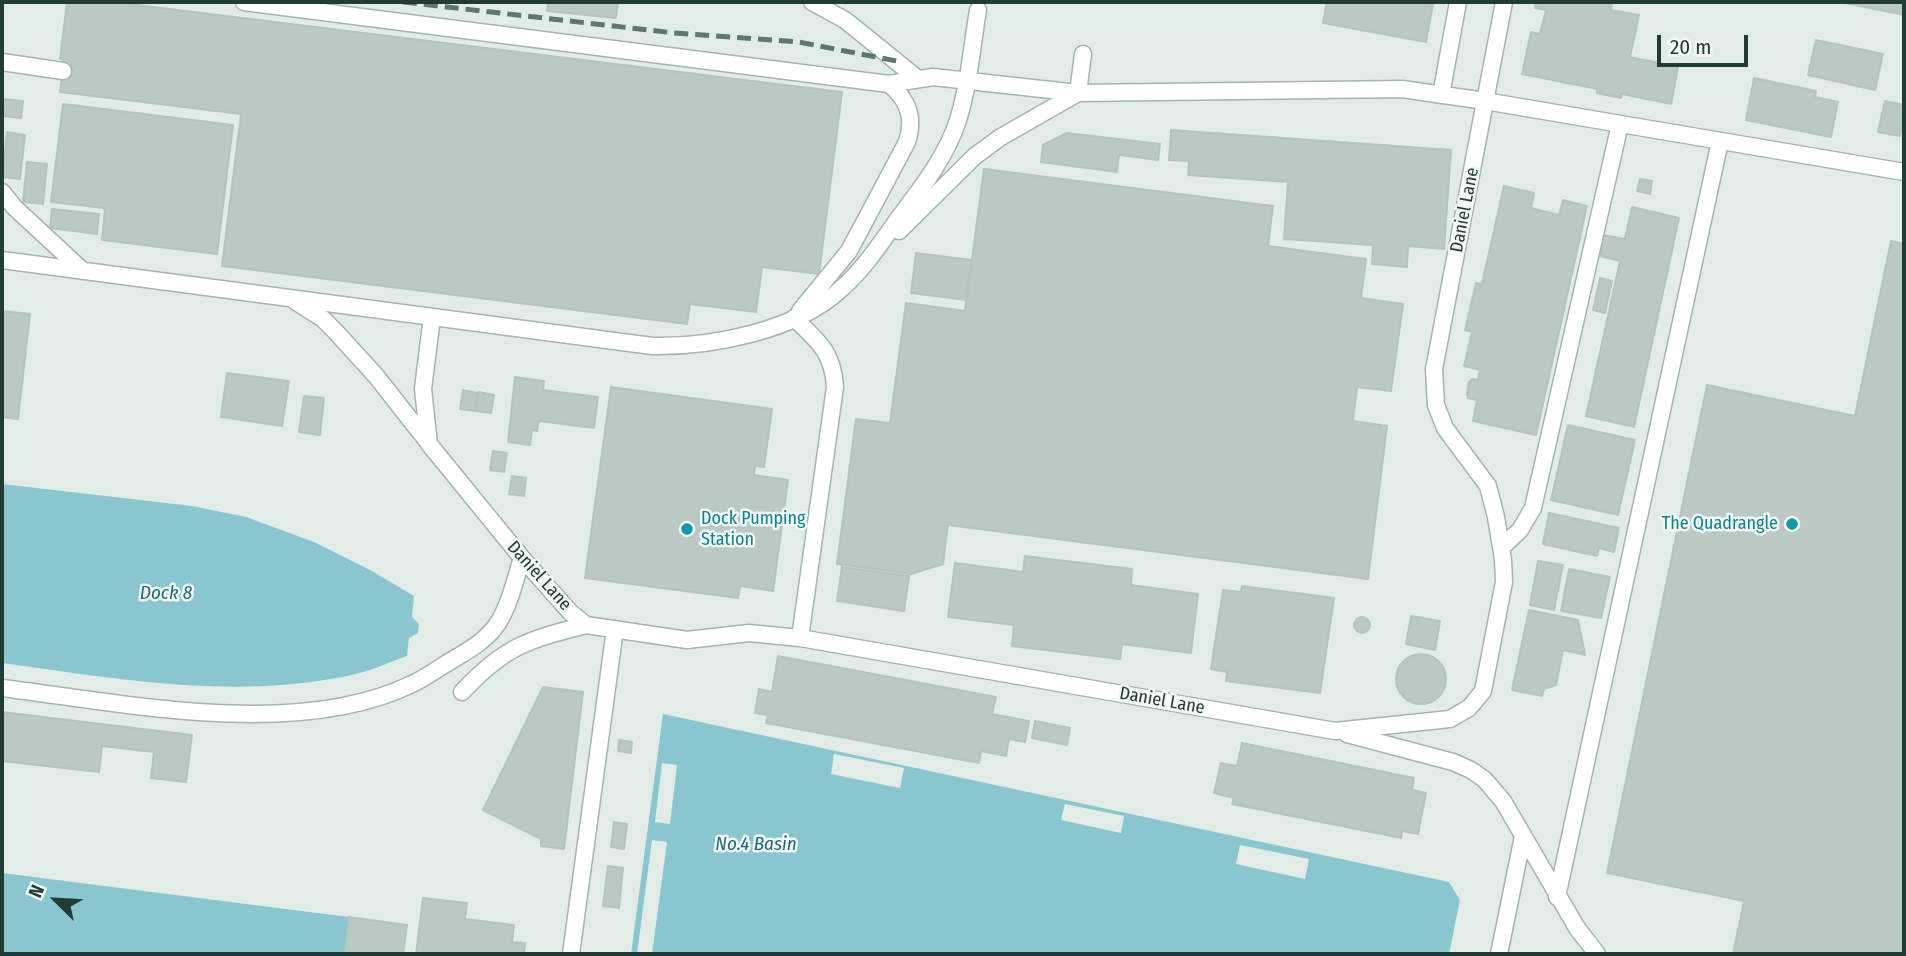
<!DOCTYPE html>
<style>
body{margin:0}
#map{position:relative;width:1906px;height:956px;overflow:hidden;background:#e2ece7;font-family:"Fira Sans Condensed",sans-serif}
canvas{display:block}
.frame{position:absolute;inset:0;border:4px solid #223c35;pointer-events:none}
.north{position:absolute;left:21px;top:865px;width:70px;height:70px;-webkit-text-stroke:5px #f2f8f5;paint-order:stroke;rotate:294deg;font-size:19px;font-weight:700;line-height:28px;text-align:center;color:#223c35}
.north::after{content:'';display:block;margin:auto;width:24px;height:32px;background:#223c35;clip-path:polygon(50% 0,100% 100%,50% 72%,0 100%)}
.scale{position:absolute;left:1657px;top:35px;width:91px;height:32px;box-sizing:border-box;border:4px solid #223c35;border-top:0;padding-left:9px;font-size:21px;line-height:24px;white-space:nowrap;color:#223c35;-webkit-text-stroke:5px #f2f8f5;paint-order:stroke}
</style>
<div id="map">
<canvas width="1906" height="956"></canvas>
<div class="frame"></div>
<div class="north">N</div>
<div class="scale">20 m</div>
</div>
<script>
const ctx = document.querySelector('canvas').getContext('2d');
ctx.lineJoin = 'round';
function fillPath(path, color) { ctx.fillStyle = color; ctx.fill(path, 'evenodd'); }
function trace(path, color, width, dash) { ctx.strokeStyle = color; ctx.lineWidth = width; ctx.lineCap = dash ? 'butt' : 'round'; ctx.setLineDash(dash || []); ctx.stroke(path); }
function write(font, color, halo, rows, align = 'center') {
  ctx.font = font + ' "Fira Sans Condensed",sans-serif'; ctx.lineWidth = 5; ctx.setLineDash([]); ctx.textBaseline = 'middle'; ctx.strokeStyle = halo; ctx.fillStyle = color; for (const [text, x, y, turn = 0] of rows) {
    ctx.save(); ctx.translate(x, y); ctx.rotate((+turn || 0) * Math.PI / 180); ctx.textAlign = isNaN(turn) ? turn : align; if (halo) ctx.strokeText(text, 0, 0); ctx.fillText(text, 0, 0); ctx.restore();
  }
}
const water = new Path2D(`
 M2,484L192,506L246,517L314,542L370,570L414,596L412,617L419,624L418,633L409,638L407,656C390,662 373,670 356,674C239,701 119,679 2,663Z
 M663,714L1449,882L1460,900L1449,954H631Z
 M2,873L349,917L345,954H2Z`);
const pier = new Path2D(`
 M834,754L904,768L900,788L831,774Z
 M662,763L677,765L670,824L655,822Z
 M1065,804L1124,816L1121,833L1061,820Z
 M652,840L667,842L652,954H637Z
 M1240,845L1309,859L1305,879L1236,864Z`);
const building = new Path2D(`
 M67,2H113L842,92L819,274L762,267L756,312L690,304L687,324L222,266L241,114L60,92L64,60L60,59Z
 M548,2H618L616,18L547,11Z
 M1327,2H1421L1433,4L1426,42L1323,23Z
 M1536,2H1612L1611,10L1639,15L1630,57L1678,67L1671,104L1622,94L1621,98L1597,93V89L1522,74L1531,32L1540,34L1546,10L1535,8Z
 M1841,2H1904V15Z
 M1816,40L1883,54L1875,90L1808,75Z
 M1754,78L1816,91L1815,97L1838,102L1831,137L1746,120Z
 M2,99L23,101L21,118L2,116Z
 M1885,101L1904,105V127L1902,126L1900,136L1878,132Z
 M63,104L233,125L217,254L102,240L105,208L51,202Z
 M1171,130L1451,150L1444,249L1408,246L1407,267L1372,264L1373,245L1284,239L1288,182L1188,175L1189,161L1169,160Z
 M7,132L25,135L20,179L2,177Z
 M1067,133L1160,144L1158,160L1119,155L1117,172L1041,162L1043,145Z
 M27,162L47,164L43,204L23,202Z
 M984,169L1273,206L1268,246L1366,259L1361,298L1403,304L1391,391L1357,387L1353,421L1387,426L1368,579L948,525L943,564L911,574L837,564L856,419L890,423L906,303L965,311Z
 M1640,179L1652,181L1650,194L1637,191Z
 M1504,186L1534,193L1531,208L1559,215L1563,200L1587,206L1536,435L1473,421L1477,400L1468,398L1467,394L1469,382L1472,379L1478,380L1480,370L1464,366L1472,332L1465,330L1476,283L1482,284Z
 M1632,207L1679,218L1634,427L1586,416L1620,261L1600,256L1604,235L1625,239Z
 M52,209L99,214L97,234L50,228Z
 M1891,241L1904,244V954H1733L1744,901L1607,873L1707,385L1855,416Z
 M916,253L971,260L966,300L911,293Z
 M1600,278L1612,281L1605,313L1593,310Z
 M2,311L30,314L18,419L2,417Z
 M227,373L289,381L282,426L221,417Z
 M515,377L544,381L543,390L598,397L594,428L539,421L537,431L532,430L530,445L508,442Z
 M611,387L772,409L764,467L755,466L754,475L788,480L773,591L740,586L738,598L585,578Z
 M463,390L477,393L475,411L460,409Z
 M479,392L494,395L491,413L476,411Z
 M304,396L324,398L320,435L299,432Z
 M1568,425L1635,440L1618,515L1551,500Z
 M493,451L507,453L504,472L490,470Z
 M512,476L526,478L524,496L509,494Z
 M1549,513L1619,528L1614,552L1599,548L1597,556L1543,544Z
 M1025,556L1132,569L1131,585L1198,594L1191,653L1122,644L1120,659L1012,646L1014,625L948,617L955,563L1023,572Z
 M1538,561L1563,565L1554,610L1530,605Z
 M842,567L909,576L904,611L837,601Z
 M1569,569L1610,577L1601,618L1561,611Z
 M1242,586L1334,598L1320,693L1226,681L1227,672L1211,669L1223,590L1241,592Z
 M1529,610L1578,620L1585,655L1563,650L1556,685L1544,689L1542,696L1512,690Z
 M1411,616L1440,621L1435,650L1406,644Z
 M1354 625a8 8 0 1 1 16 0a8 8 0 1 1-16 0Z
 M1396 679a25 25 0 1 1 50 0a25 25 0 1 1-50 0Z
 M778,656L996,697L992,714L1029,721L1025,742L1009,739L1006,756L981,751L979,763L766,723L768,715L755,713L759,689L772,692Z
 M543,687L583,692L564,849L541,846V839L483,810Z
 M2,712L192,735L186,782L151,778L154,752L102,746L99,772L2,761Z
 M1035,721L1070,728L1067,745L1032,738Z
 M619,740L632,742L631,753L618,751Z
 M1242,743L1414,778L1412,790L1426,793L1418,834L1402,831L1401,838L1232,804L1234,798L1214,793L1221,763L1237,766Z
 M614,822L627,824L624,849L611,847Z
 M608,866L623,868L619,908L603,906Z
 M423,898L467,903L465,919L514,925L512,942L525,943L524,954H416Z
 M349,917L407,925L403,954H345Z`);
const service = new Path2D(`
 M244,2L889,84L933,77L1078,93L1402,89L1485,101L1904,172
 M812,2L845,20L918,79
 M2,62L63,71
 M1078,93L1083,54
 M1441,95L1458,2
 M2,192L14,207L83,271
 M899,231L975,156L1001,137L1078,93
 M2,260L652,346C712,347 796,331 841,289C865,268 882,241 901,215C923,186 947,155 958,120C969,85 972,46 978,10
 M295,301L323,319L336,332L376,376L428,442
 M800,311L849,251L907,142C915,117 908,100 889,84
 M432,317L423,389L429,444L522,558L570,612L586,625L687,640L749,633L800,638L1335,731L1450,719L1469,708L1483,691L1504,582L1503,559L1496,517L1488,486L1445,428L1436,405L1434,369L1504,2
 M794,318C818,341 833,352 835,387L800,638
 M1502,547L1520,530L1533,508L1620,124
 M2,688C124,703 297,740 412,684C423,679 433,672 444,665C463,653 485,643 498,623C510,604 515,580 522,558
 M462,692C505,646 527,640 586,625
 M1347,734L1453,762L1471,770L1484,779L1503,801L1577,928L1597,954
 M1557,897L1720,141
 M571,954L615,629
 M1499,954L1523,836`);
const rail = new Path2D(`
 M403,2L675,33L799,42L902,62`);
const markers = [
 [1792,524,7,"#0f9aa8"],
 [687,529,7,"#0f9aa8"]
];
const streetNames = [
 ["Daniel Lane",1465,210,-79],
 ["Daniel Lane",539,576,48],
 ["Daniel Lane",1162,701,10]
];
const cultureNames = [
 ["Dock Pumping",701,519],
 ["Station",701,540],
 ["The Quadrangle",1778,524,"right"]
];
const waterNames = [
 ["Dock 8",166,594],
 ["No.4 Basin",756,845]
];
fillPath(water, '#8ac6d0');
fillPath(pier, '#e2ece7');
fillPath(building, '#bac9c3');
trace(building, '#b4c5be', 2);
trace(service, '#a5b4ae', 19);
trace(service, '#fff', 16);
trace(rail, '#5c7870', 5, [14, 7]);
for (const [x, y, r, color] of markers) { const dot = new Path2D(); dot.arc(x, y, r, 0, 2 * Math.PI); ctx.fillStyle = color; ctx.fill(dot); trace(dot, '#f2f8f5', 2.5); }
write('18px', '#223c35', '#f2f8f5', streetNames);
write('18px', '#0d838f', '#f2f8f5', cultureNames, 'left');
write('italic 19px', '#1d6978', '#f2f8f5', waterNames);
</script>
